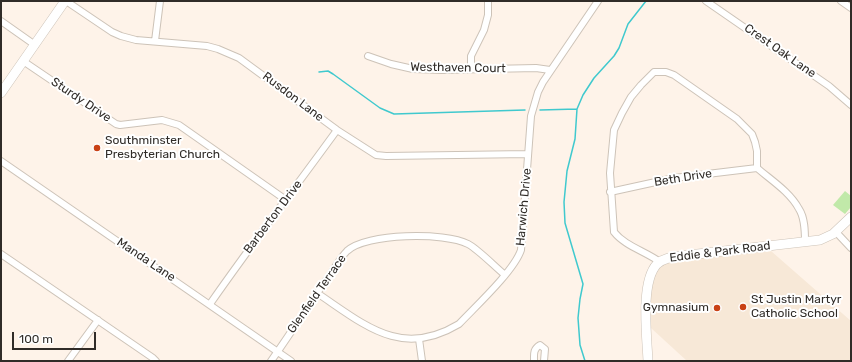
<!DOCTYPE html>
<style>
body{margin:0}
#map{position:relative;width:852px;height:362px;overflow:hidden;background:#fef3e9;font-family:Rubik,sans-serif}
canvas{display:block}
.frame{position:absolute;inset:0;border:2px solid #302c28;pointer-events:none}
.scale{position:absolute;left:12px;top:332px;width:84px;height:18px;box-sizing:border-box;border:2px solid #302c28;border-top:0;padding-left:5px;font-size:12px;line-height:14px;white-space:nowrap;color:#302c28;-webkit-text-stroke:3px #fff;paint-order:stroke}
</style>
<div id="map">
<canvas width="852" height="362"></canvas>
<div class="frame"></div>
<div class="scale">100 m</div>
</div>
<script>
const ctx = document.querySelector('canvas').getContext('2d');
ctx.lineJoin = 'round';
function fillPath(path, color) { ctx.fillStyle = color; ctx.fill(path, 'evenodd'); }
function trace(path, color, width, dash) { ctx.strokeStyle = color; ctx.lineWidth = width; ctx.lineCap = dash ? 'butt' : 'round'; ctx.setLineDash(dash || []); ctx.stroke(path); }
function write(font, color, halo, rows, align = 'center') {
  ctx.font = font + ' Rubik,sans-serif'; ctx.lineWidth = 4; ctx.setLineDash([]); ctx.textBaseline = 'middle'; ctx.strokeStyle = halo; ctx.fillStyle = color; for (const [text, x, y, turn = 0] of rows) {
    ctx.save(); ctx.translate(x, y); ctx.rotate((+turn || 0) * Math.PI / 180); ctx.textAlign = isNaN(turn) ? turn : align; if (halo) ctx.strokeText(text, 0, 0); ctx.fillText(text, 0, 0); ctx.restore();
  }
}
const built = new Path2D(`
 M771,251L851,321V361H687L651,328L650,294L657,268L669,260Z`);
const green = new Path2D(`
 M845,191L851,196V207L845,214L833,205Z`);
const stream = new Path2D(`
 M319,72L328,71L333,74L380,108L394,114L525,110
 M540,110L577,109
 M585,361L580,345L578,318L580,299L583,284L565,223L564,202L567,171L575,139L577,109L583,95L594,78L614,56L619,48L628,24L646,1`);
const street = new Path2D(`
 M66,1L112,32L121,36L136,40L207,46L218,49L239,58L337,130L376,155L386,156L528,154
 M706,1L829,86L851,105
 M841,1L851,8
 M1,21L35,45
 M155,41L160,1
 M368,56L391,64L413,69L442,70L536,68L550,70
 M23,61L116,124L120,125L162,120L179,125L286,200
 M471,69V56L484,30L488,15V1
 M1,161L291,361
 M610,192L674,178L757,168
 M836,232L851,248
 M1,254L153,358L156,361
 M660,262C645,251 625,246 614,232L610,173L614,130L622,113L631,97L641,85L654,72H666L674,75L737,119L752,134L755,142L757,151V168C771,180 790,192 799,209C805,218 805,232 805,242
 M317,293C365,325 401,359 459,324C475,307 514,271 521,250L531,116L538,92L543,82L598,1
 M210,304C251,245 295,188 337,130
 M419,339L422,361
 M68,361L98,320
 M271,361C291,333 309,304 329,276C335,268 340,258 347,251C366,233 445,232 468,244C479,250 494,266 505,275
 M534,361C534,354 533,349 540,345L545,349L544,361`);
const secondary = new Path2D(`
 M1,93L65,1
 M648,361C647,337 640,282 657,264C664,258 672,257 680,256L820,240L833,234L851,217`);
const markers = [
 [97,148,4,"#c94115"],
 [743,307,4,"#c94115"],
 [717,308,4,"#c94115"]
];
const streetNames = [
 ["Crest Oak Lane",780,51,35],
 ["Westhaven Court",458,68,1],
 ["Rusdon Lane",293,97,37],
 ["Sturdy Drive",81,100,34],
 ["Beth Drive",683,178,-9],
 ["Harwich Drive",524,207,-85],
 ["Barberton Drive",273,217,-53],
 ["Eddie & Park Road",720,252,-7],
 ["Manda Lane",146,260,34],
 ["Glenfield Terrace",317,294,-55]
];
const poiNames = [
 ["Southminster",105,141],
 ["Presbyterian Church",105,155],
 ["St Justin Martyr",751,300],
 ["Catholic School",751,314],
 ["Gymnasium",709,308,"right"]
];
fillPath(built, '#f7e8d7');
fillPath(green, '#c1e9a9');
trace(stream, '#40c9ce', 1.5);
trace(street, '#cdc3b8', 8);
trace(secondary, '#cdc3b8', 10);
trace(street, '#fff', 6);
trace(secondary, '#fff', 9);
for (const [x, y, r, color] of markers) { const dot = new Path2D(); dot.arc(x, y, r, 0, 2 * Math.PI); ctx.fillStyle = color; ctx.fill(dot); trace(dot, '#fff', 1.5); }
write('12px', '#302c28', '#fff', streetNames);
write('12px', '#302c28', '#fff', poiNames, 'left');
</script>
